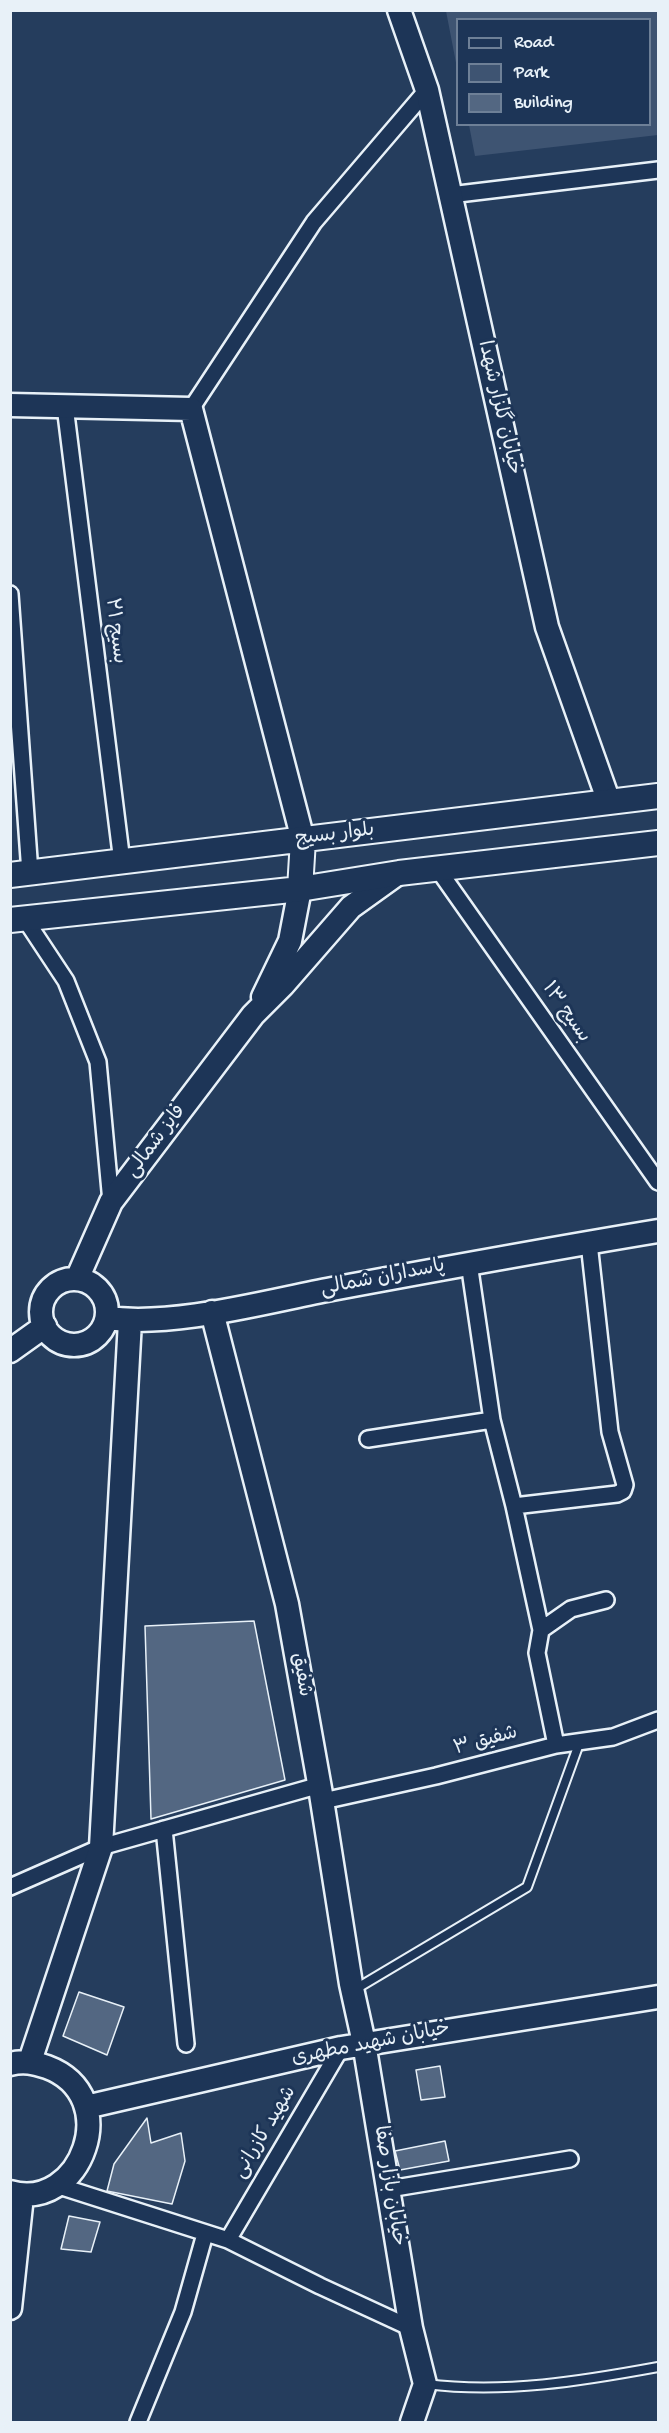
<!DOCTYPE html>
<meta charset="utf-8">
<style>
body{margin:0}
#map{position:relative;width:669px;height:2433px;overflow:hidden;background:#253d5d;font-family:"Gochi Hand",sans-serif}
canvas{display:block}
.frame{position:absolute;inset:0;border:12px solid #e8f1f8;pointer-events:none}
.legend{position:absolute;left:456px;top:18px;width:195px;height:108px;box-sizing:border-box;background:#1d3557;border:2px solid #6e8097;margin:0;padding:8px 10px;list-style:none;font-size:18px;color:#e8f1f8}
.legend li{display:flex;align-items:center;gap:12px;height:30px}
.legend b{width:30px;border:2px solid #6e8097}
</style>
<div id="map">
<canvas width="669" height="2433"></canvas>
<div class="frame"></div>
<ul class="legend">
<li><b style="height:8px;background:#1d3557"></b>Road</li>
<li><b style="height:16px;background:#3e5472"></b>Park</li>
<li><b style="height:16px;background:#536782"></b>Building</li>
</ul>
</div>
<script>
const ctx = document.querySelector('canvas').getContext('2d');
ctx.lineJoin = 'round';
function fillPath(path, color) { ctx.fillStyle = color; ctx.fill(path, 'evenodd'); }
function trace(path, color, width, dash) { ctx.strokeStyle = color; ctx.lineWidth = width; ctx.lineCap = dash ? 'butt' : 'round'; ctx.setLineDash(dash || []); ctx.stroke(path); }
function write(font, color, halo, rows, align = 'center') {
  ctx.font = font + ' "Gochi Hand","Playpen Sans Arabic",sans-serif'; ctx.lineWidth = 6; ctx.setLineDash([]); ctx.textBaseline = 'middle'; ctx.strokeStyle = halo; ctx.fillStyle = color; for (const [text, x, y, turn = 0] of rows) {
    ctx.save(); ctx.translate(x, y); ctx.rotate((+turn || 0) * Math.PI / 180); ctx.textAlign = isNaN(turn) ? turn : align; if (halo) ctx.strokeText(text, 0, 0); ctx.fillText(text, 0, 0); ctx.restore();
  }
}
const green = new Path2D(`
 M446,11H658V135L475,156L469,125L650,124V20H458L457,68Z`);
const building = new Path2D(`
 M254,1621L285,1780L151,1819L145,1626Z
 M79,1992L124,2007L107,2055L63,2036Z
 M440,2066L445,2097L421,2100L416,2070Z
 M147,2118L151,2143L181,2133L185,2161L172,2204L107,2191L114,2164Z
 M445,2141L449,2161L400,2170L395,2151Z
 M69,2216L100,2222L91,2252L61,2249Z`);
const lane = new Path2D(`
 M354,1990L527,1887L580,1741
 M426,2384C504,2394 582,2381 658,2367`);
const street = new Path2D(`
 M450,195L658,170
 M65,406L122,862
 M191,409L314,222L427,90
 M10,594L30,873
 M437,868L658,1182
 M25,919L66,981L98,1062L111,1202
 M469,1263L492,1420L514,1506L541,1630L537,1653L556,1745
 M368,1439L492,1420
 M514,1506L617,1494L623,1491L625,1485L610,1432L589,1243
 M541,1630L571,1609L606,1600
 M323,1801L436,1776L556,1745L613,1737L658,1720
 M164,1829L186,2044
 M10,1887L101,1847L320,1785
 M56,2185L228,2240L320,2286L411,2328
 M389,2189L570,2159
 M228,2240L341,2048
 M138,2422L183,2312L205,2234`);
const secondary = new Path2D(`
 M399,10L427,90L547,627L609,802
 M10,405L191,409L303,840
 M263,997L290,941L300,889
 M77,1279L111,1202L253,1015L283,985L351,907L397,874
 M41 1312a33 33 0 1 1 66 0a33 33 0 1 1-66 0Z
 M212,1312L287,1604L321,1794L351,1984L364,2043L411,2328L425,2384L412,2422
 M107,1318C175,1327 264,1302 332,1289C440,1269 549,1249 658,1231
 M10,1351L45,1326
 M30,2061L101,1847L130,1321
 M10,2064C24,2060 34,2063 47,2067C125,2096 81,2213 10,2192
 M86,2107L341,2048L658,1997
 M10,2308L22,2196`);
const primary = new Path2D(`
 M10,875L658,796
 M300,889L303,840
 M10,920L300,889L399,873L658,843`);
const streetNames = [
 ["خیابان گلزار شهدا",498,408,77],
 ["بسیج ۲۱",114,631,83],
 ["بلوار بسیج",335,836,-7],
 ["بسیج ۱۳",565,1013,55],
 ["فایز شمالی",157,1142,-53],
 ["پاسداران شمالی",383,1279,-11],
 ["شفیق",300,1675,80],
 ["شفیق ۳",486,1742,-15],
 ["خیابان شهید مطهری",371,2045,-11],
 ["شهید کازرانی",266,2133,-59],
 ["خیابان بازار صفا",388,2186,81]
];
fillPath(green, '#3e5472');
fillPath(building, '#536782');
trace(building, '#e8f1f8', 1.5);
trace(lane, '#e8f1f8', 12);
trace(street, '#e8f1f8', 20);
trace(secondary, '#e8f1f8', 27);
trace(primary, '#e8f1f8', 28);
trace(lane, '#1d3557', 8);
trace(street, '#1d3557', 15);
trace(secondary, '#1d3557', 22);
trace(primary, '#1d3557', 24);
write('20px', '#e8f1f8', '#1d3557', streetNames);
</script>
